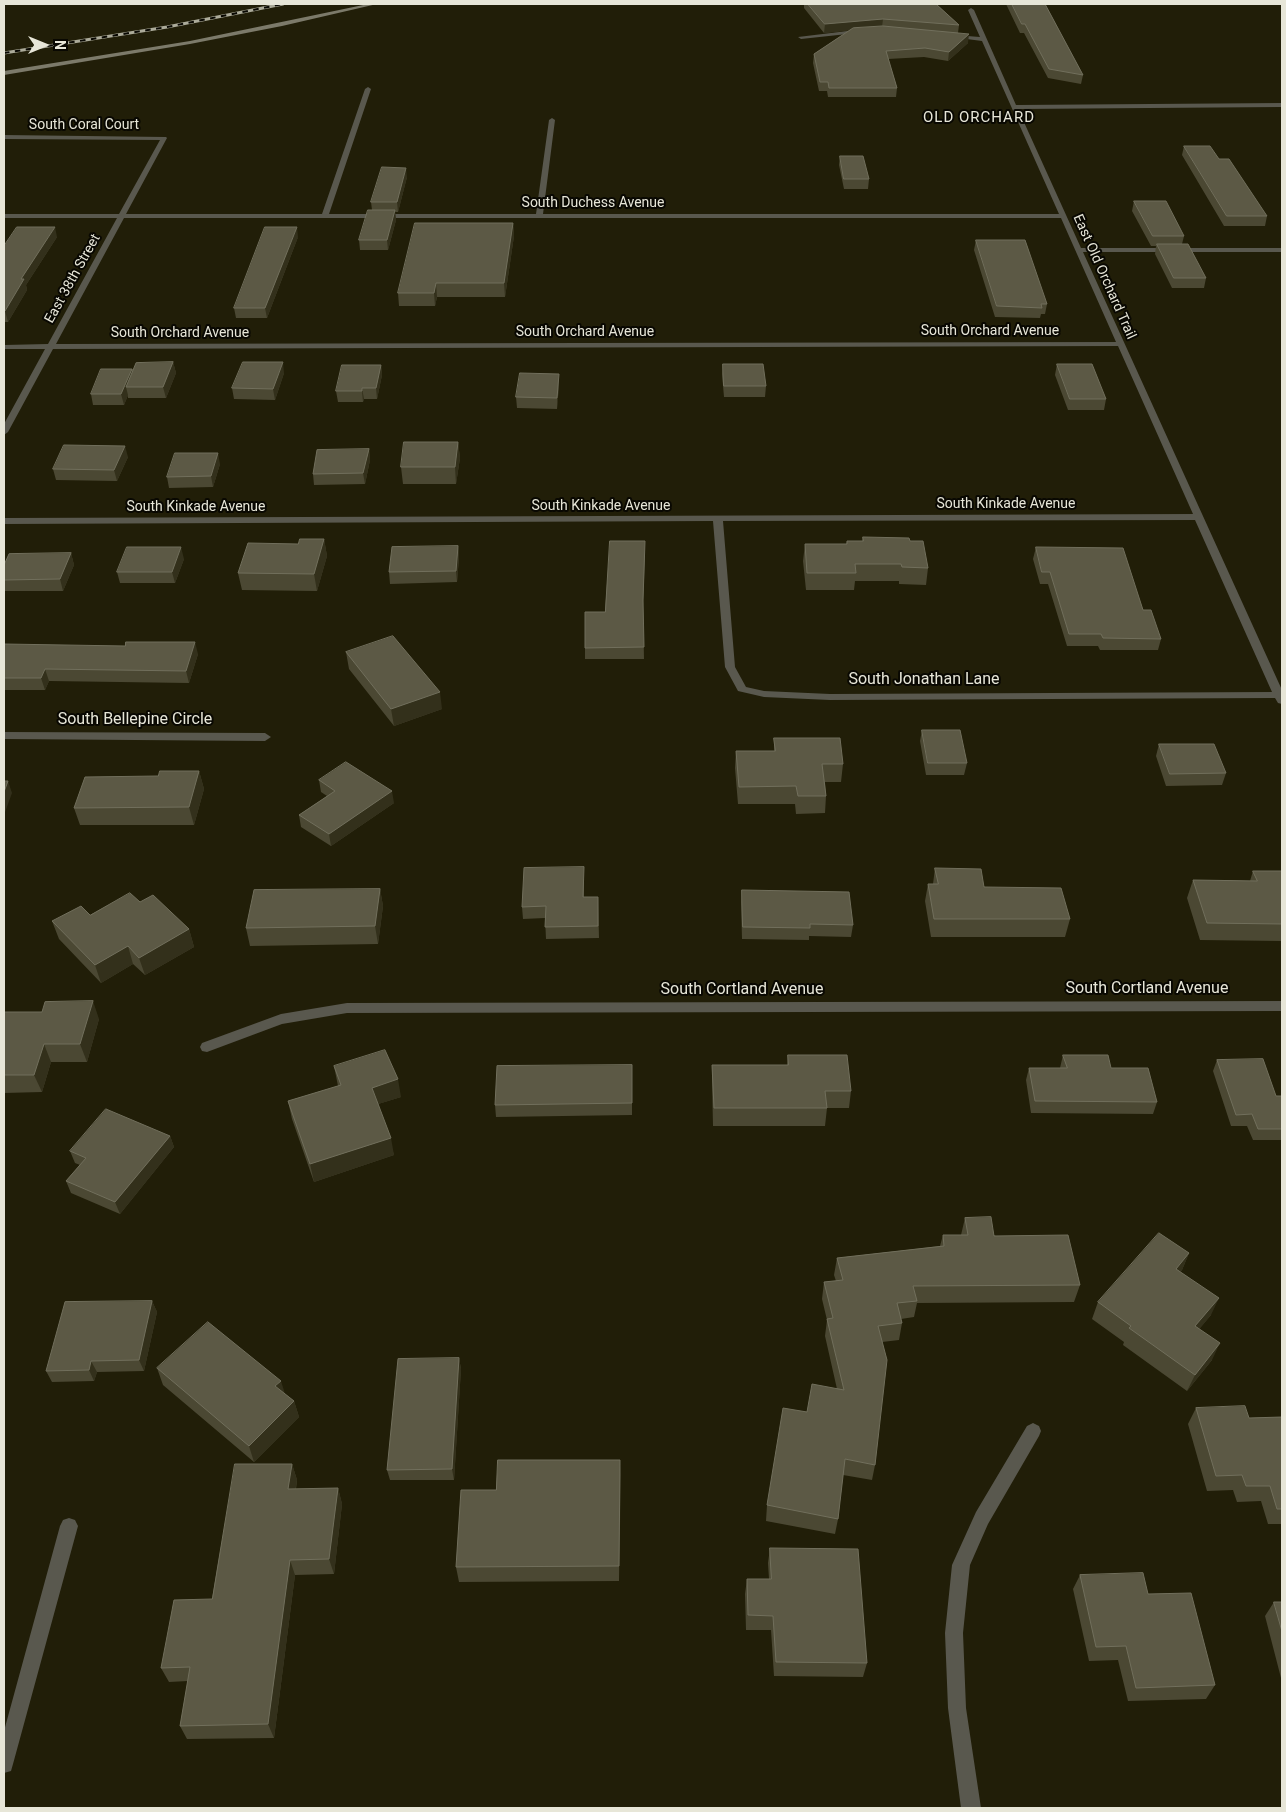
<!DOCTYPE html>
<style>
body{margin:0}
#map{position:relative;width:1286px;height:1812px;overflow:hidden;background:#211e08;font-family:Roboto,sans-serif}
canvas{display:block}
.frame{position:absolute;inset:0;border:5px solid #e7e6d8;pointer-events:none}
.north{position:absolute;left:20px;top:20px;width:50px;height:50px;-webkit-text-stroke:4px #090802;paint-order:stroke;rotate:90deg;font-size:14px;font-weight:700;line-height:20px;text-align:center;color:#e7e6d8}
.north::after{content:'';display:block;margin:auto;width:18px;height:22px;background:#e7e6d8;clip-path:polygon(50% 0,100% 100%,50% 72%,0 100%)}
</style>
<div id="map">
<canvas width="1286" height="1812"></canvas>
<div class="frame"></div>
<div class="north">N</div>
</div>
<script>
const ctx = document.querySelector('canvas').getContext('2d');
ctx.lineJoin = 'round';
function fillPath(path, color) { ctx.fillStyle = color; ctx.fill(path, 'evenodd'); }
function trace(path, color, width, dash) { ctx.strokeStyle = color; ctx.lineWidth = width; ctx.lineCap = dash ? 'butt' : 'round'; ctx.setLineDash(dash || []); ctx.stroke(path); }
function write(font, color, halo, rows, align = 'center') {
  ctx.font = font + ' Roboto,sans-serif'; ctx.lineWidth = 4; ctx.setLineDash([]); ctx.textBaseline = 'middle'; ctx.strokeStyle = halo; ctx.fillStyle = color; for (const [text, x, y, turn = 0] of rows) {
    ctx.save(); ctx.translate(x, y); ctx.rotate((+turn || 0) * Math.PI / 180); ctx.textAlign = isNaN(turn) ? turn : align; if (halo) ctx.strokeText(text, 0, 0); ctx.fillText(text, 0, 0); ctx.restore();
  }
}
const street = new Path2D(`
 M971,8L974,10L1016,105L1282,103V107L1018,109L1081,248H1282V252H1083L1282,690V704L1278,703L1275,698L830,700L764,697L738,691L725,667L713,521L4,524V518L1193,514L1118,346L53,349L8,432L4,435V424L45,349H4V345L48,344L117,218H4V214H119L160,140L4,139V135L166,137L167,138L126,214H322L365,89L368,87L371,89L329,214H536L549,120L552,118L555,120L543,214H1059L982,41L951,37L954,35L980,37L968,10ZM124,218H1061L1116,342L56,344ZM1195,520L1272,692L830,694L764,691L746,687L735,667L723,521Z
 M864,29L866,32L801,39L798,37Z
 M4,732L265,733L271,737L265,741L4,739Z
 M1282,1001V1011L347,1013L282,1024L207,1052L202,1051L200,1047L202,1043L281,1014L347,1003Z
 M1033,1423L1039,1426L1041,1431L1039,1436L988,1524L970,1565L963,1633L966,1708L981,1808H961L948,1708L945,1633L952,1565L976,1512L1027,1426Z
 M69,1518L75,1520L78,1526L13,1764L11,1771L4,1773V1731L60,1526L63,1520Z`);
const secondary = new Path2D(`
 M368,4H377L282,26L190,44L4,75V71L190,41Z`);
const rail = new Path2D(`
 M4,53L167,27L283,4`);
const wall = new Path2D(`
 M804,4H936L959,25L958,33L968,43L948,61L924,57L888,59L897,88L896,97H828L827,91H819L813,63L814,54L850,30L824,33L804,8Z
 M1006,4H1045L1083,75L1081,84L1048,78L1024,33H1020Z
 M1184,146L1219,159L1267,216L1265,226H1224L1182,155Z
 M840,156L869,179L868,189H844L839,165Z
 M407,177L398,212H395L396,220L388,250H360L359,240L372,210L371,202Z
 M1134,201L1184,236L1182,244L1206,278L1204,288H1172L1155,254L1156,246H1151L1132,211Z
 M513,223L514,236L505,297H437L435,306H399L398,293Z
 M57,237L26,285L27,290L8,322H4V246Z
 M298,237L267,318H236L234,308Z
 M976,240L1047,304L1045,314H1041L1040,318L995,317L974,250Z
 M173,362L176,373L166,398H128V395L124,405H93L91,394L132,369Z
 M723,364L766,386L765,397H724L722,374Z
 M1057,364L1106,399L1104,410H1068L1055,375Z
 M381,365L382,375L377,399H364L363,402H338L336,391Z
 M284,373L275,400L234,399L232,388Z
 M559,385L557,409L517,408L516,397Z
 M458,442L460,458L456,484H403L401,467Z
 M369,449L370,460L365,484L314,485L313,474Z
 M128,457L117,481L56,480L53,469Z
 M220,464L213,487L169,488L167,477Z
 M863,537L910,541L928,568L926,585L899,584V581H855L854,590H806L803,561L805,544H846L847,541H862Z
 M324,539L327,556L317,591L242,590L238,573L298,544Z
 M458,546L459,557L457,582L390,584L389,572Z
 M1036,547L1143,610L1161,639L1158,650H1100L1098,646H1067L1048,584H1040L1033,559Z
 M71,553L74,565L63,591H4V565Z
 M645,553L643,607L644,659H585V648L605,612Z
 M184,559L175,583H120L117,572Z
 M4,644L198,654L189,683L49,681L45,690H4Z
 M346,652L442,709L394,726L349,669Z
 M922,730L967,763L964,775H926L920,741Z
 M774,738L843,764L841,782H825L826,796L825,813L796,814L795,804H738L735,768L736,751H774Z
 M1159,744L1226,773L1222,785L1166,786L1156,756Z
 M199,771L204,789L194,825H80L74,808L158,776Z
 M319,780L394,803L331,846L301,827L299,815L327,796L321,792Z
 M935,868L1070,919L1065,937H931L925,901L928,884H933Z
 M1253,871H1282V941L1200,940L1187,898L1193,880L1250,881Z
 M584,879V897H598L599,938L546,939L545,918L523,919L522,907Z
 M380,889L383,906L378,944L250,946L246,928Z
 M742,890L853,925L851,937L809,936V940L742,939L741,902Z
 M140,902L189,929L194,947L145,975L133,964L101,983L59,939L52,921L90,915Z
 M4,1012H42L99,1019L87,1062H51L42,1092L4,1093Z
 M788,1055L851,1091L849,1108H827L825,1126H713L712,1082V1065H787Z
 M1063,1055L1111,1068L1157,1102L1153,1114L1031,1113L1026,1080L1029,1068H1060Z
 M1217,1060L1276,1096H1282V1140H1253L1247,1126H1231L1213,1071Z
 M632,1065V1115L496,1117L495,1105Z
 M334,1066L401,1097L378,1104L394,1155L314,1182L292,1119L288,1101L338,1086Z
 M170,1136L174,1147L120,1214L71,1193L66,1181L80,1165L75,1163L70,1151Z
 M965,1218L1080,1285L1074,1302L917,1303L914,1317L901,1319L902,1323L899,1340L882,1342L875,1465L872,1480L843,1475L838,1519L835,1534L766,1521L767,1505L807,1412L837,1389L825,1336L827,1320L822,1299L824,1282L836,1281L834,1275L837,1258L940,1246L943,1235H961Z
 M1189,1253L1182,1270L1180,1272L1211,1315L1199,1329L1212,1360L1187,1391L1123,1345L1124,1342L1092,1319L1098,1302Z
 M152,1301L157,1312L144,1371L97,1372L94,1381L52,1382L46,1371Z
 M459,1358L461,1369L454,1480H390L387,1470Z
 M157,1368L285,1394L294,1401L299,1417L254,1462L163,1385Z
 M1196,1408L1249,1418L1282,1417V1524H1268L1261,1501L1237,1502L1233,1490L1207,1491L1188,1424Z
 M620,1460L619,1581L459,1582L456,1567L496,1490Z
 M292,1464L297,1480L296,1489L338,1488L342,1504L334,1574L295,1575L274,1738L187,1739L180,1726L188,1681L169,1682L161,1668L212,1599Z
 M770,1548L867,1663L863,1677L774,1676L771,1630H746L745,1594L747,1579H769L768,1563Z
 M1080,1575L1215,1685L1206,1699L1128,1701L1118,1660L1089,1661L1073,1589Z
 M1274,1602H1282V1678H1281L1265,1616Z`);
const shadedWall = new Path2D(`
 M883,19L882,27L824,33L825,24Z
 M969,34L968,43L948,61L949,52Z
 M406,168L407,177L398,212L397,202Z
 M395,210L396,220L388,250L387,240Z
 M513,223L514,236L505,297L504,283Z
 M55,227L57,237L26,285L27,290L8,322L5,311L21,279Z
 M297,227L298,237L267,318L265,308Z
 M436,283L437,297L435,306L434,293Z
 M173,362L176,373L166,398L163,387Z
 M283,362L284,373L275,400L273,389Z
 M381,365L382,375L377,399L376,388Z
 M132,369V387H126L128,395L124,405L121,394Z
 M559,374V385L557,409V398Z
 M362,388L364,399L363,402L362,391Z
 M458,442L460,458L456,484L455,467Z
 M125,446L128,457L117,481L114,470Z
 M369,449L370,460L365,484L363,473Z
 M218,453L220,464L213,487L211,476Z
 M324,539L327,556L317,591L314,574Z
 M458,546L459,557L457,582L456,571Z
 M181,547L184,559L175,583L172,572Z
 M71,553L74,565L63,591L60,579Z
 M195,642L198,654L189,683L186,671Z
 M45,669L49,681L45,690L41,678Z
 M440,692L442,709L394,726L391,709Z
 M199,771L204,789L194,825L189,807Z
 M8,781L12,793L4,815V792Z
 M392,791L394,803L331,846L329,834Z
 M380,889L383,906L378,944L375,926Z
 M189,929L194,947L145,975L139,958Z
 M128,946L133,964L101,983L95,965Z
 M93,1001L99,1019L87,1062L80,1044Z
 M44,1044L51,1062L42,1092L34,1075Z
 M398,1079L401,1097L375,1105L372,1088Z
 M170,1136L174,1147L120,1214L115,1202Z
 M391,1138L394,1155L314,1182L310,1164Z
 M1189,1253L1182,1270L1169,1286L1176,1269Z
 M1219,1298L1211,1315L1188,1343L1195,1326Z
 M152,1301L157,1312L144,1371L139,1360Z
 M1220,1343L1212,1360L1187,1391L1195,1375Z
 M459,1358L461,1369L454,1480L452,1469Z
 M91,1361L97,1372L94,1381L89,1370Z
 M281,1381L286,1397L275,1386Z
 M294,1401L299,1417L254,1462L249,1446Z
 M620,1460L621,1475L619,1581V1566Z
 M292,1464L297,1480L293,1504L288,1489Z
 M338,1488L342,1504L334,1574L329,1559Z
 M290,1560L295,1575L274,1738L268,1724Z`);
const building = new Path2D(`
 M808,4H936L959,25L883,19L825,24Z
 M1012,4H1045L1083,75L1049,69L1025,24H1022Z
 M883,26L969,34L949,52L925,48L886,51L897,88H829L828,82H820L814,54L853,28Z
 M1184,146H1210L1219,159H1229L1267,216H1227Z
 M840,156H863L869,179H844Z
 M382,167L406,168L397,202H371Z
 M1134,201H1166L1184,236H1153Z
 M368,210H395L387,240H359Z
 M415,223H513L504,283H436L434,293H398Z
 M17,227H55L21,279H24L5,311H4V246Z
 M265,227H297L265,308H234Z
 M976,240H1025L1047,304H1041L1042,308L997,306Z
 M1157,244H1188L1206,278H1174Z
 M173,362L163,387H126L136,363Z
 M243,362H283L273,389L232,388Z
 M723,364H763L766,386H724Z
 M1057,364H1092L1106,399H1070Z
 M342,365H381L376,388H362V391H336Z
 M101,369H132L121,394H91Z
 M520,373L559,374L557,398L516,397Z
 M404,442H458L455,467H401Z
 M64,445L125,446L114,470L53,469Z
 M369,449L363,473L313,474L317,450Z
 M175,453H218L211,476L167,477Z
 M863,537L909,538L910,541H923L928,568L902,567L901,564H855L856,573H807L805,544H847V541H863Z
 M300,539H324L314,574L238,573L248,543L298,544Z
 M610,541H645L643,600L644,647L585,648V612H605Z
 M458,546L456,571L389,572L392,547Z
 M127,547H181L172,572H117Z
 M1036,547L1123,548L1143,610H1151L1161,639L1103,638L1101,634H1069L1050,572H1042Z
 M71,553L60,579L4,580V565L9,554Z
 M393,636L440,692L391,709L346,652Z
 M126,642H195L186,671L45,669L41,678H4V644L125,646Z
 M922,730H960L967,763H928Z
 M774,738H840L843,764H822L826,796H798L796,786L739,787L736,751H775Z
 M1159,744H1214L1226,773L1170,774Z
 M346,762L392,791L329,834L299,815L335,791L319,780Z
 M160,771H199L189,807L74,808L85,777L158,776Z
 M4,781H8L4,792Z
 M584,867L583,897H598V926L545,927L546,906L522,907L524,868Z
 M935,868L981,869L984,887L1061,888L1070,919H934L928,884H938Z
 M1253,871H1282V924L1207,923L1193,880L1257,881Z
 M380,889L375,926L246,928L254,890Z
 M742,890L849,892L853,925L810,924V928L743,927Z
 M130,893L140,902L153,895L189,929L139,958L128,946L95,965L52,921L81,906L90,915Z
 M93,1001L80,1044H44L34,1075H4V1012H42L45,1002Z
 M385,1050L398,1079L372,1088L391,1138L310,1164L288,1101L341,1085L334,1066Z
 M788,1055H847L851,1091H825L827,1108H714L712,1065H788Z
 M1063,1055H1108L1111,1068H1148L1157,1102L1035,1101L1029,1068H1067Z
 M1263,1059L1276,1096H1282V1129H1258L1252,1114L1236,1115L1217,1060Z
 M632,1065V1103L495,1105L497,1066Z
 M106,1109L170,1136L115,1202L66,1181L86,1158L70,1151Z
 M991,1217L994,1236L1068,1235L1080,1285L913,1286L917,1301L897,1303L902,1323L878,1326L887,1360L875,1465L845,1459L838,1519L767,1505L783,1408L807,1412L812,1384L844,1390L827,1319L833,1318L824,1282L843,1280L837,1258L944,1246L943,1235H968L965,1218Z
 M1159,1233L1189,1253L1176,1269L1219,1298L1195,1326L1220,1343L1195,1375L1129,1328L1131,1326L1098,1302Z
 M152,1301L139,1360L91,1361L89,1370L46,1371L65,1302Z
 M208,1322L281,1381L275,1386L294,1401L249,1446L157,1368Z
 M459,1358L452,1469L387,1470L398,1359Z
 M1245,1406L1249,1418L1282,1417V1509H1277L1270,1486H1246L1242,1475L1216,1476L1196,1408Z
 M498,1460H620L619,1566L456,1567L461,1490H496Z
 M235,1464H292L288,1489L338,1488L329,1559L290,1560L268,1724L180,1726L190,1667L161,1668L174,1600L212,1599Z
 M770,1548L858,1549L867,1663L776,1662L773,1616L748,1615L747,1579H771Z
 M1143,1573L1148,1594L1191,1593L1215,1685L1136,1688L1126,1646L1096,1647L1080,1575Z
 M1274,1602H1282V1631Z`);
const farStreetnames = [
 ["South Coral Court",84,125],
 ["South Duchess Avenue",593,203],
 ["East Old Orchard Trail",1104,277,66],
 ["East 38th Street",73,279,-61],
 ["South Orchard Avenue",990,331],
 ["South Orchard Avenue",585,332],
 ["South Orchard Avenue",180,333],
 ["South Kinkade Avenue",1006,504],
 ["South Kinkade Avenue",601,506],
 ["South Kinkade Avenue",196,507]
];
const farNeighbourhoodnames = [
 ["OLD ORCHARD",979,118]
];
const streetNames = [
 ["South Jonathan Lane",924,680],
 ["South Bellepine Circle",135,720],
 ["South Cortland Avenue",1147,989],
 ["South Cortland Avenue",742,990]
];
fillPath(street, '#59584e');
fillPath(secondary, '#7c7a6a');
trace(rail, '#acab9a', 3);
trace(rail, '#090802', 2, [5.5]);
fillPath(wall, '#4b4833');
fillPath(shadedWall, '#33301b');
fillPath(building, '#5c5945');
trace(building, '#716f5c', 1);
write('14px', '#e7e6d8', '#090802', farStreetnames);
ctx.letterSpacing = '1px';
write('15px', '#e7e6d8', '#090802', farNeighbourhoodnames);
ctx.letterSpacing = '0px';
write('16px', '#e7e6d8', '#090802', streetNames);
</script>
